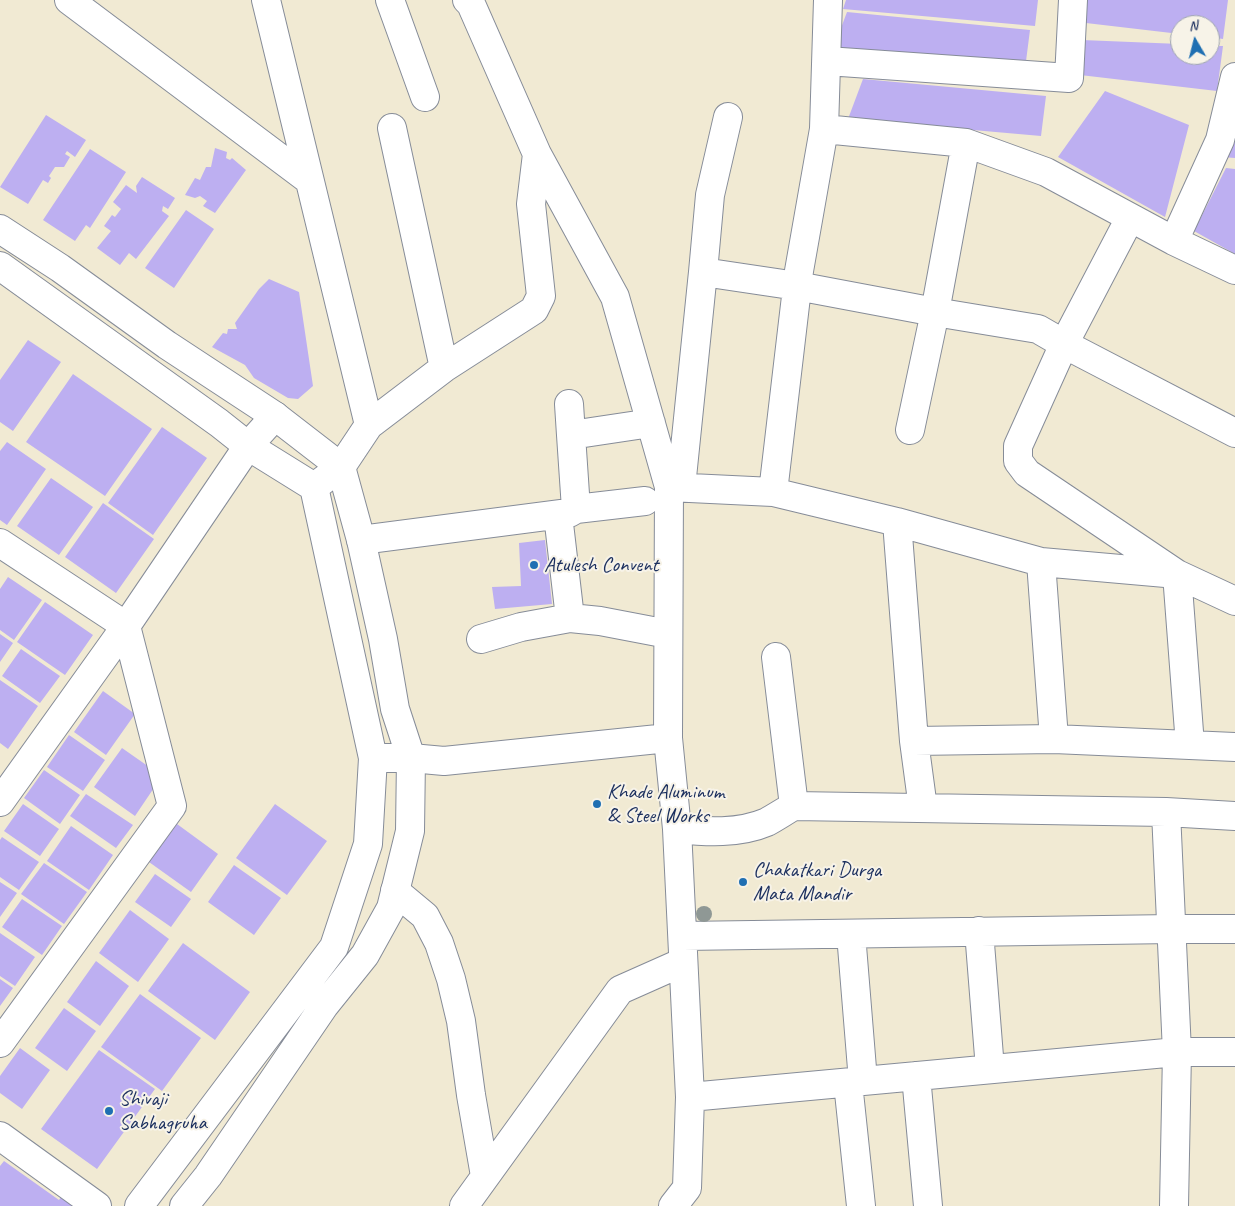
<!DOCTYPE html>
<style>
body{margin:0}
#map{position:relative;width:1235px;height:1206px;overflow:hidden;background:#f1ead3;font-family:Caveat,sans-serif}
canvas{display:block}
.north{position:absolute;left:1170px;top:15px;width:50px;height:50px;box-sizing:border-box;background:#f7f3e8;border:1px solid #9fa5b1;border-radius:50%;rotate:352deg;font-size:14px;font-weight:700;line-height:20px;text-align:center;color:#1b2f5e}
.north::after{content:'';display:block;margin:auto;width:18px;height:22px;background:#1f6fb2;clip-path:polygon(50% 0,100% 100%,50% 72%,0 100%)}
</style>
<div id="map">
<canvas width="1235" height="1206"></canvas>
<div class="north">N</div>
</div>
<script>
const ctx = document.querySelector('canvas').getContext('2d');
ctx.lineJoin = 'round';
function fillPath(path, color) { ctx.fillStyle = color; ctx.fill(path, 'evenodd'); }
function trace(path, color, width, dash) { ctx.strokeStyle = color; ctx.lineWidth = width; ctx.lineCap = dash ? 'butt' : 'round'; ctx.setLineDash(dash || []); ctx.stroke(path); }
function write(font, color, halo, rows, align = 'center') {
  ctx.font = font + ' Caveat,sans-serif'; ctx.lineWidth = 4; ctx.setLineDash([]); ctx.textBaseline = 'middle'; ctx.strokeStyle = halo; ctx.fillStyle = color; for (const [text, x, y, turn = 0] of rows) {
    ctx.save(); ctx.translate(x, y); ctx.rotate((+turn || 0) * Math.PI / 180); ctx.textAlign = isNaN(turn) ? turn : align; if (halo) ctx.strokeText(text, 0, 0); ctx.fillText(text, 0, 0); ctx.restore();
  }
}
const building = new Path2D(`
 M846,0H1038L1035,26L843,9Z
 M1087,0H1228L1223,39L1210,37V25H1180V34L1086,23Z
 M847,12L1030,30L1025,69L832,52Z
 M1082,40L1180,44V55H1210V46H1223L1217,91L1080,75Z
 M863,79L1046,96L1041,136L848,119Z
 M1105,91L1189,125L1165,217L1058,157Z
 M46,115L86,140L75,157L67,151L65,154L70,157L64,167H55L49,176L51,178L48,183L43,180L28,204L0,187Z
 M1235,126V158L1222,157Z
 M215,148L227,152L226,158L230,160L232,158L246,170L215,213L203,206L207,201L200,196L195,198L185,195L195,178L200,180L206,167H211Z
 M90,149L126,172L90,228L86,225L75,241L43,220Z
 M1226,168L1235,169V254L1194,231Z
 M142,177L175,198L168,209L163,206L162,211L169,216L136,259L129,253L120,265L97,248L111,231L104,226L112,215L115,217L121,209L113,202L126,185L137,193L136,186Z
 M186,210L214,229L174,288L145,268Z
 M269,279L299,292L313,386L298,399L288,398L254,378L245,365L212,347L223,333L227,334L228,329H237L235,323L259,289Z
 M28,340L61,362L13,431L0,422V380Z
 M73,374L152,429L105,496L26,442Z
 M162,427L207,458L153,535L108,503Z
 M7,442L46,469L7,525L0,520V451Z
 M51,478L93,507L59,555L17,526Z
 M103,503L154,539L116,593L65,557Z
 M545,540L552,604L495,609L492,587L521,586L519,543Z
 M8,577L42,600L14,640L0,630V589Z
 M45,602L93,635L65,675L17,642Z
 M0,634L13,643L0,662Z
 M21,649L60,676L40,703L2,676Z
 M0,680L38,706L8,749L0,743Z
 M103,691L135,714L106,755L74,732Z
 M69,735L105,760L83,791L47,767Z
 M122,748L162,776L135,816L94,787Z
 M44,770L80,795L60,824L24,798Z
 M86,794L133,825L116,848L70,816Z
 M23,804L59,829L40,856L4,831Z
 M275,804L327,841L287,895L236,858Z
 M177,824L218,854L191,892L149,862Z
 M71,826L113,855L89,890L47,861Z
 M2,837L39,862L19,890L0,877V840Z
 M44,863L87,892L64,924L21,894Z
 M234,865L281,898L254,935L208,902Z
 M155,874L191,899L171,927L135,902Z
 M0,882L17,893L0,917Z
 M22,899L62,926L42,955L2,927Z
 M130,910L169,939L138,982L99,953Z
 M0,933L35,957L15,986L0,976Z
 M183,943L250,992L215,1040L148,991Z
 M96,961L129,986L100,1026L67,1002Z
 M0,979L13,988L0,1006Z
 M140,994L201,1038L162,1091L101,1047Z
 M64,1008L96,1031L67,1071L35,1048Z
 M20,1048L50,1070L22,1109L0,1093V1076Z
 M99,1050L155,1089L97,1169L41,1129Z
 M4,1161L59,1200L61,1197L73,1206H0V1166Z`);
const minor = new Path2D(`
 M69,0L309,180
 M266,0L369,425L341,467L314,487
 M390,0L425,97
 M467,0L471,4L537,154L615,297L669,487
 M827,61L1069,78L1073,0
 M392,128L444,368
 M824,129L828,0
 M1130,218L1064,344L1018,446V461L1027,473L1177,574L1190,745
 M1174,241L1235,270
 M703,272L710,195L728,117
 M569,404L571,435
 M369,425L444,368L534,310L541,296L531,204L537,154
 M910,430L935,312L966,143
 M681,487L703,272L797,286L935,312L1038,329L1064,344L1235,433
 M773,492L897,522L914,741L923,808
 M576,509L645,501
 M558,515L570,618
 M897,522L1041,562L1054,739L914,741
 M361,540L569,513L576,509L571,435L651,423
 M0,543L126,626L0,802
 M1041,562L1177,574L1235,601
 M481,639L521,627L570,618L600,621L668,634
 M776,657L794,806
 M668,738L677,829L690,1097L687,1188L673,1206
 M1054,739L1235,747
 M373,758H411L444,761L668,738L669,487L773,492L799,271L824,129L966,143L1046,172L1174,241L1220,140L1235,77
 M1166,812L1235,816
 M677,829C706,832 739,834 767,822C776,817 785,811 794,806L1166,812L1177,1052L1174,1206
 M395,891L425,916L439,943L451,979L461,1021L471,1095L485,1176
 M979,931L990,1069
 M851,934L863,1081
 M683,936L1173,929H1235
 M0,1043L172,806L126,626L248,446L275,416
 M916,1076L928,1206
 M848,1083L861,1206
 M690,1097L1177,1052H1235
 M0,1136L97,1206
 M464,1206L620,990L683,962`);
const major = new Path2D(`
 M0,229L60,268L167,345L275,416L341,467L361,540L383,639L395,709L411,758L410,831L391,908L365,955L324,1006L208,1176L184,1206
 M0,266L219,423L248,446L314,487L373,758L368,844L334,947L139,1206`);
const trees = [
 [704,914]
];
const markers = [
 [534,565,5,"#1f6fb2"],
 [597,804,5,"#1f6fb2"],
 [743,882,5,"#1f6fb2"],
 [109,1111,5,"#1f6fb2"]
];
const poiNames = [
 ["Atulesh Convent",544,565],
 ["Khade Aluminum",607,792],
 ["& Steel Works",607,816],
 ["Chakatkari Durga",753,870],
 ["Mata Mandir",753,894],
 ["Shivaji",119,1099],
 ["Sabhagruha",119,1123]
];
fillPath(building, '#bdaff1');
trace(minor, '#868c98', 30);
trace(major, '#868c98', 30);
trace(minor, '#fff', 28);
trace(major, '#fff', 28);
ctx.fillStyle = '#8f9895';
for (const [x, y] of trees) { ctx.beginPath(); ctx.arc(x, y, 8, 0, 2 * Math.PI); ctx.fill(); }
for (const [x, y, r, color] of markers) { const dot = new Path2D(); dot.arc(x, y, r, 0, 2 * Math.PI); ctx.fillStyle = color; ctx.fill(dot); trace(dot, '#f7f3e8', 2); }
write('21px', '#1b2f5e', '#f7f3e8', poiNames, 'left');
</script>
